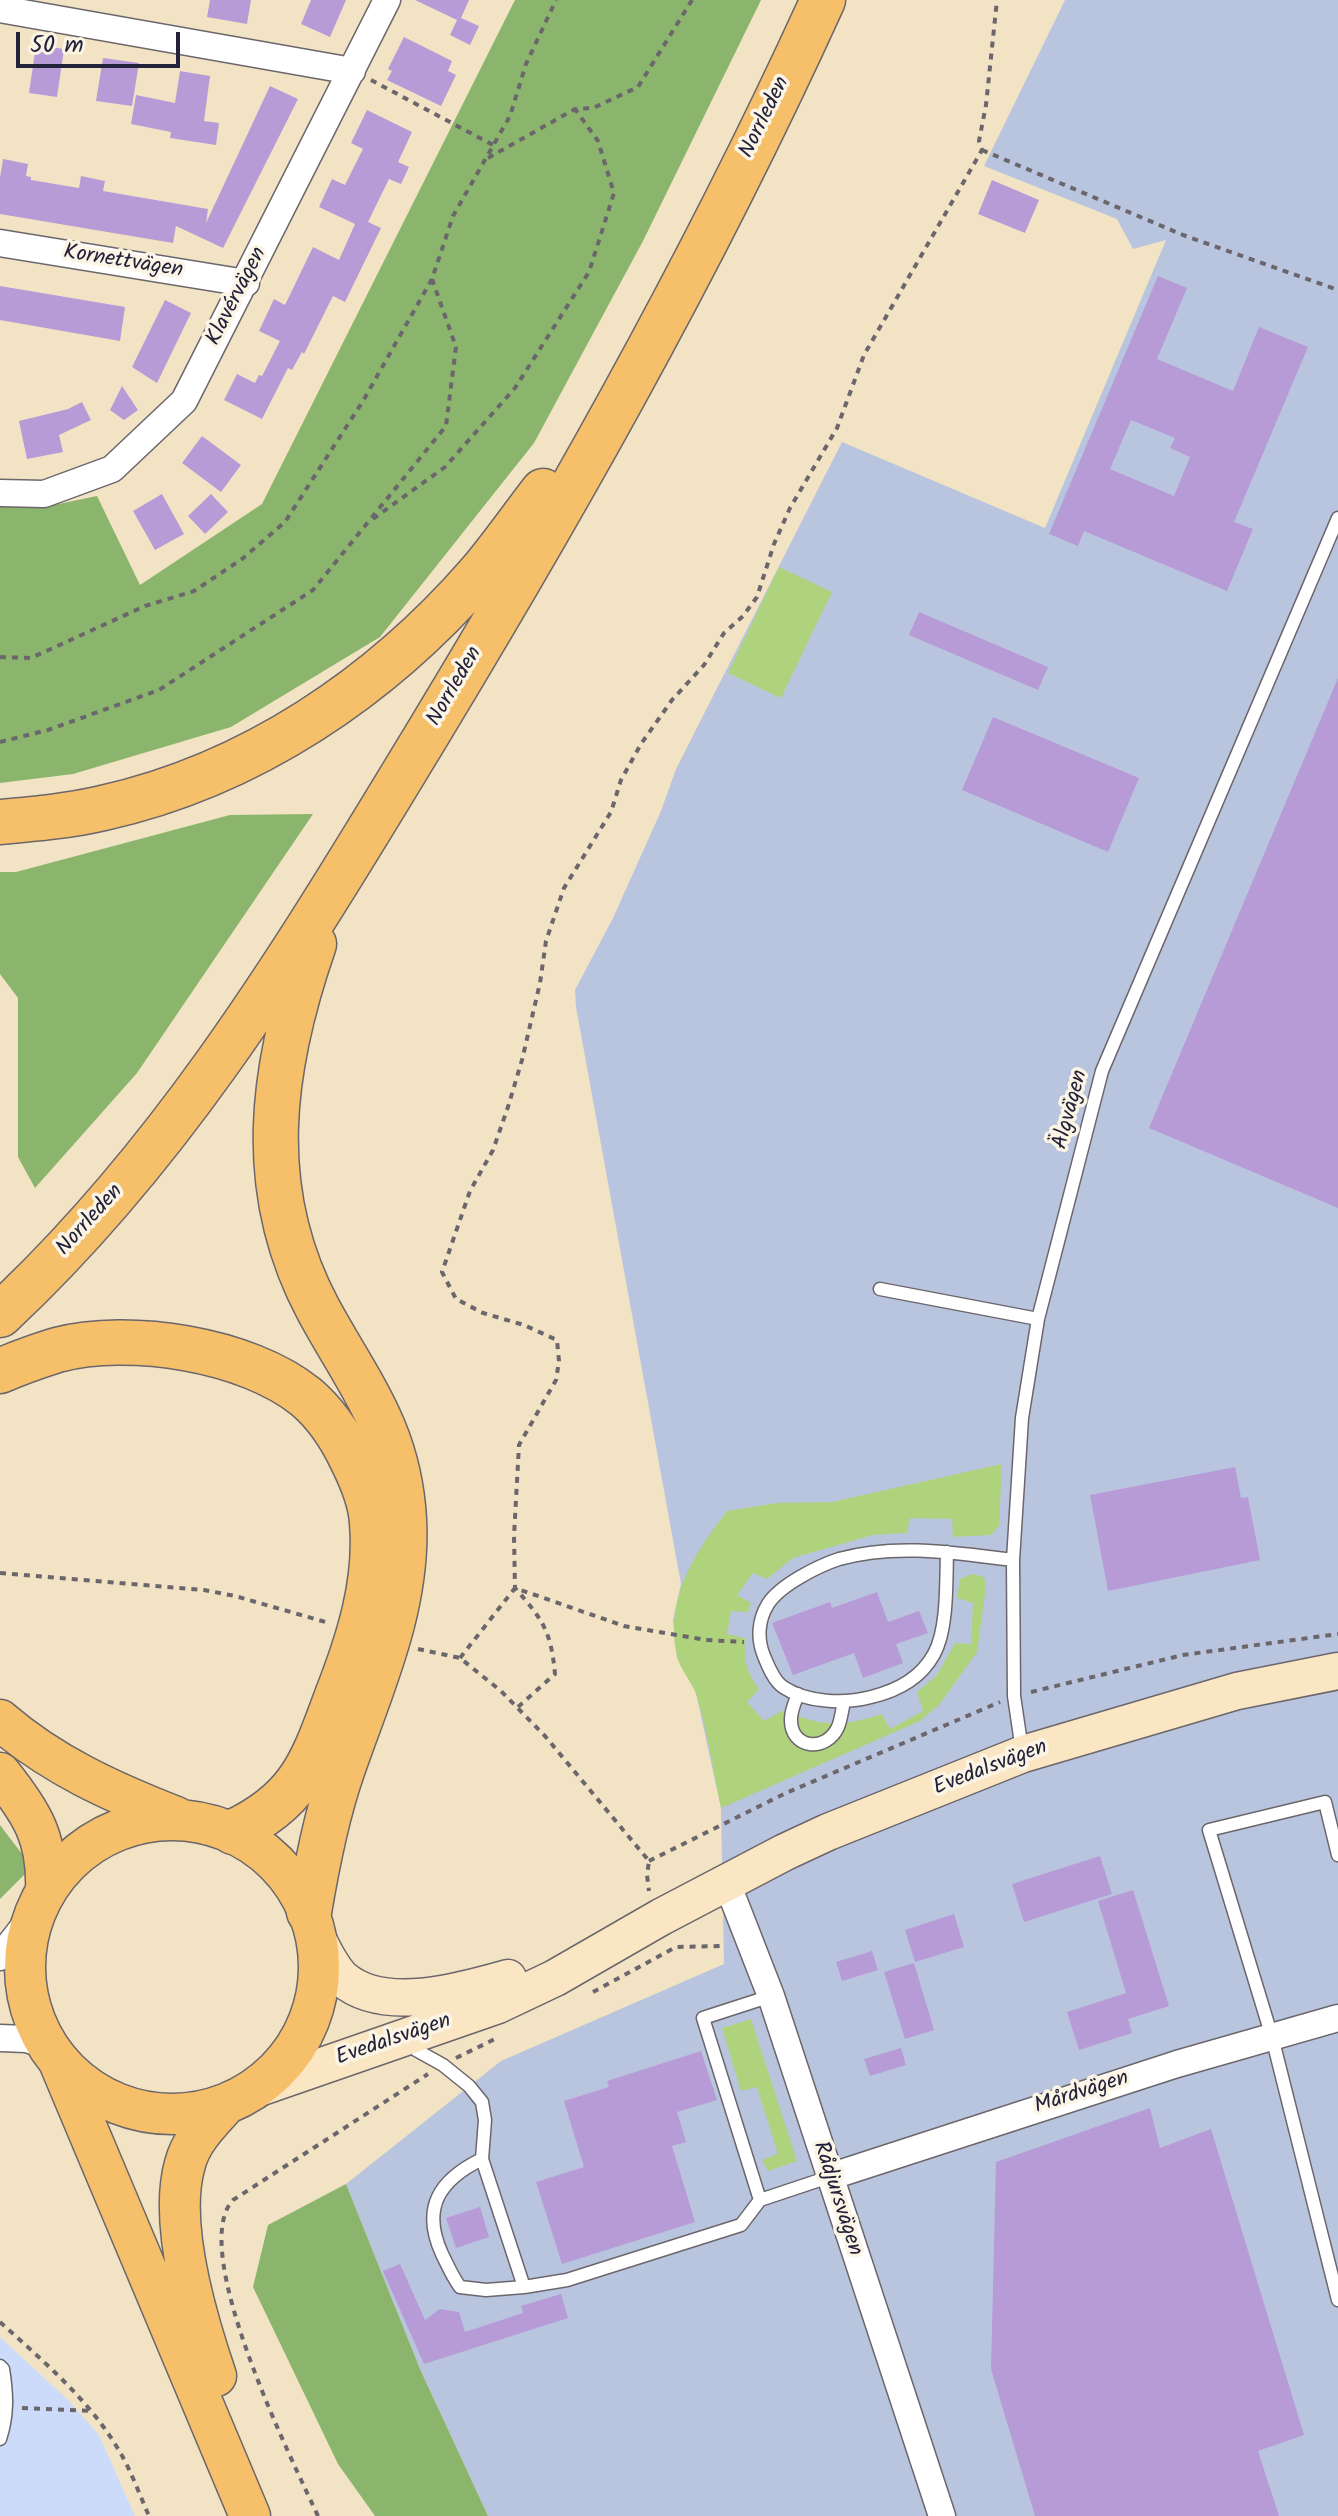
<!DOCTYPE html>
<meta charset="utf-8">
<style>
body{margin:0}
#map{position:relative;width:1338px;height:2516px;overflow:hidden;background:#f2e3c5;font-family:Kalam,sans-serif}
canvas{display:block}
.scale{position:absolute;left:16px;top:32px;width:164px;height:36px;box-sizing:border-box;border:4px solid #22223b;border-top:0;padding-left:10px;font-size:24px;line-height:28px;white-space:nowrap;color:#22223b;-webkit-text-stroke:6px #fcf5e5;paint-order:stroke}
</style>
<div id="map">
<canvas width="1338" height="2516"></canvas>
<div class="scale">50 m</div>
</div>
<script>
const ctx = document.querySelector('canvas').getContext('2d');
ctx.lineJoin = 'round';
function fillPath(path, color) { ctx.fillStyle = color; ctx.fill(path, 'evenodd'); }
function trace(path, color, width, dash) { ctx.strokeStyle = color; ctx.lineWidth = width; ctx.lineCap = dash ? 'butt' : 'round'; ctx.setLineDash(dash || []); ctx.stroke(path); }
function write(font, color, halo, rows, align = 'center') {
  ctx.font = font + ' Kalam,sans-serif'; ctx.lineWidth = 7; ctx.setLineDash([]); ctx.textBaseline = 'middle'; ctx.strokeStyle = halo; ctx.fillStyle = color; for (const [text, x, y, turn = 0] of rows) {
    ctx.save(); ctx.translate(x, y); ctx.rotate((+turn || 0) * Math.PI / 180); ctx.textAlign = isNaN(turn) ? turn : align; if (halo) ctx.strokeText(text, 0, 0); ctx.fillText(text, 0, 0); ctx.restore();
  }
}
const built = new Path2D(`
 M0,2337L69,2401L99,2435L135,2516H0Z`);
const industrial = new Path2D(`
 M1065,0H1338V2516H488L420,2369L346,2184L501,2061L724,1964L721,1808L696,1693L677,1658L673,1620L681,1584L576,1007L575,990L613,918L661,811L676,769L842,442L1045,528L1166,240L1133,249L1117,219L984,166Z`);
const green = new Path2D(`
 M779,567L832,592L781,698L728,673Z
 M1002,1464L999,1526L991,1535L953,1537L952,1519L910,1518L907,1533L873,1535L793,1558L767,1579L753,1573L737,1595L751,1603L748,1612L731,1611L727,1634L745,1638C744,1659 746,1672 759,1689L747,1702L764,1721L782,1711C826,1726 837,1728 882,1714L890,1729L923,1711L917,1692L937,1675L955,1643L971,1644L973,1603L957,1598L960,1579L972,1574L984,1577L986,1587L977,1652L939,1705L920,1721L721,1808C713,1771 708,1731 696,1694C692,1681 680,1670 677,1656C664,1599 694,1554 727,1511L777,1503L832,1502Z
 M751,2019L797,2161L768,2171L762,2160L778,2154L757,2087L741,2091L722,2028Z`);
const forest = new Path2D(`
 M515,0H761L643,241L534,443L380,637L231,727L73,774L0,783V507H44L97,496L140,585L262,504Z
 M313,814L137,1073L35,1188L18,1157V998L0,974V872H16L230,815Z
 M0,1825L32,1867L0,1899Z
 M346,2184L420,2369L488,2516H375L338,2464L253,2287L268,2225Z`);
const building = new Path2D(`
 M210,0H251L247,24L207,17Z
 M311,0H346L330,37L301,24Z
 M415,0H469L461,18L479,26L470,45L450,35L457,20Z
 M404,37L452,61L448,71L456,75L441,106L387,80L392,71L388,69Z
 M36,45L64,49L57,97L29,93Z
 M103,58L139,63L132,106L96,101Z
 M180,71L210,76L204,121L219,123L216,145L170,138L171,132L131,124L136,95L175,103Z
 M270,86L298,99L223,248L176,226L173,243L0,214V178L3,159L28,164L26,176L31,177V180L79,188L81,176L105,181L103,191L208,209L206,223Z
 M367,110L412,132L398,162L409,167L401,184L389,179L368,222L381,228L345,302L333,296L304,354L302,352L292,370L288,368L262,419L224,400L237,374L255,383L259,375L262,376L280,341L259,331L274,299L285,305L313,247L339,260L355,224L319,207L332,179L345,185L363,149L351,143Z
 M992,180L1039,200L1025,233L978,214Z
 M1158,276L1187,288L1157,359L1233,391L1259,327L1308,347L1234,522L1253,529L1227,591L1084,531L1078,546L1049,534ZM1131,420L1175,438L1170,448L1190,457L1174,496L1110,469Z
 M0,286L125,307L120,341L0,320Z
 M165,300L191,313L157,383L132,367Z
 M122,386L138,410L124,420L110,410Z
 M82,402L91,420L59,435L63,452L27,459L19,421L68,409Z
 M202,436L241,465L221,492L182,463Z
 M162,494L184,534L155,550L133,511Z
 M211,494L228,512L205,534L188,516Z
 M919,612L1048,667L1038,690L909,635Z
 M1338,678V1208L1149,1128Z
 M993,717L1139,778L1108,852L962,790Z
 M1235,1467L1241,1498L1248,1497L1260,1560L1108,1591L1090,1495Z
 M877,1592L888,1622L919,1611L928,1633L896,1644L903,1663L863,1678L854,1653L793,1675L772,1623L830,1602L832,1608Z
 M1100,1856L1112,1894L1024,1922L1012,1884Z
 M1133,1890L1169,2006L1128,2019L1132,2033L1079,2050L1067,2012L1126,1993L1098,1901Z
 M954,1914L964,1947L915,1962L905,1930Z
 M872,1951L878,1970L842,1981L836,1962Z
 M914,1963L934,2030L905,2039L884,1972Z
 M901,2048L906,2065L870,2076L864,2059Z
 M701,2051L717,2100L677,2112L686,2142L672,2146L695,2222L562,2264L536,2182L584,2167L564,2101L609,2087L607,2081Z
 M1150,2108L1160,2148L1211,2129L1304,2435L1258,2451L1279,2516H1035L991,2369L996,2162Z
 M480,2207L489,2237L456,2248L446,2218Z
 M400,2264L425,2320L440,2309L459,2312L465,2332L523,2313L521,2306L561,2294L568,2318L424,2364L383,2271Z`);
const path = new Path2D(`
 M371,80L493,145
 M982,150L1183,235L1338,290
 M488,158L575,109L593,108L638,87L692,0
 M373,519L445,467L515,388L589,272L614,193L598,141L575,109
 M0,657L31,658L145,606L194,591L242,559L285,522L363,401L432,279L453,216L510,116L526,64L556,0
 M0,742L48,730L159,690L313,590L446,426L456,347L432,279
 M0,1573L204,1590L235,1596L329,1623
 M418,1649L460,1658L501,1691L545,1736L649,1861L647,1875L649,1891
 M460,1658L515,1588L624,1626L706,1640L744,1642
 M1031,1692L1183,1655L1338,1634
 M518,1707L555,1674C551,1631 543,1620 515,1588L514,1536L519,1445L556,1380L559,1361L557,1340L524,1325L483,1313L456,1299L442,1272L470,1191L493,1150L508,1107L522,1060L540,983L546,941L564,888L611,812L621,780L641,744L672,700L704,665L724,633L743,616L757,597L774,544L790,508L837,428L864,355L982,150L979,141L986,105L997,0
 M649,1861L786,1793L1000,1702
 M593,1992L676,1947L725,1946
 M456,2058L499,2037
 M0,2322C44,2362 91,2401 121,2454C132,2473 140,2496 149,2516
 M22,2408L92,2411
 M318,2516C292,2460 187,2249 233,2200L428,2074`);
const lane = new Path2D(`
 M880,1289L1038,1319
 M947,1552C946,1581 948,1629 934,1654C921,1678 896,1691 871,1697C844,1704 807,1703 783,1687C774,1681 768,1666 764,1656C757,1639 758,1620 768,1604C780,1585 818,1566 839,1559C897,1543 955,1553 1013,1560
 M798,1694C795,1702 791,1710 791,1719C790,1749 826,1753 838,1727C841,1720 842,1710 844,1702
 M1022,1750L1014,1696L1013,1560L1022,1418L1038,1319L1102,1071L1338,518
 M1338,1855L1325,1802L1209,1830L1272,2037L1338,2300
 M408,2040L416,2050L443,2065L469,2086L482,2102L485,2120L482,2159L524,2287L567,2280L741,2225L760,2200L829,2177
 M482,2159C439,2180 421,2208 442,2254C448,2266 452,2276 460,2287L486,2290L524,2287
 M760,2200L703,2018L771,1996
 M0,2366L3,2369C7,2394 8,2415 0,2439`);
const street = new Path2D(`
 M0,9L352,71
 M0,243L246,283
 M0,493L44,494L112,469L184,401L387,0
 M727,1883L771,1996L942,2516
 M0,1957L35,1912
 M0,2038L26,2039L47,2045
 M829,2177L1177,2064L1338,2018`);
const secondary = new Path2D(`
 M316,1936C324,1951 331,1968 343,1979C384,2014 462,1991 508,1978
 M250,2091L498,2005L555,1978L661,1917L785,1852L828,1832L1023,1754L1237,1691L1338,1671`);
const primary = new Path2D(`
 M0,1720C52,1765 112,1792 176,1817
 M0,1773C32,1813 48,1838 46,1891
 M25 1967a147 147 0 1 1 294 0a147 147 0 1 1-294 0Z
 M60,2064L250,2516
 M216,2376C197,2320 168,2222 185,2164C191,2140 210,2122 226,2104`);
const highway = new Path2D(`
 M0,822C34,819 69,816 103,808C251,775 381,687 480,573C502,547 522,518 543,491
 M0,1315C165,1161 281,975 397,784C552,530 700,271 823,0
 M0,1371C18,1363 38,1356 57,1350C129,1331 247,1349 306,1397C325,1413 341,1437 352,1460C361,1478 371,1501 372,1523C377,1582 359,1639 338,1693C313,1760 302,1800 233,1832
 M309,1912C317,1864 326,1817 342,1771C370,1689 409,1608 404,1519C399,1429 358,1383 318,1309C254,1189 271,1068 314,944`);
const streetNames = [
 ["Norrleden",766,118,-64],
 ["Kornettvägen",123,263,9],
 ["Klavérvägen",238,297,-63],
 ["Norrleden",456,687,-60],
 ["Älgvägen",1072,1110,-75],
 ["Norrleden",91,1221,-48],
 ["Evedalsvägen",991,1769,-21],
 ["Evedalsvägen",394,2041,-19],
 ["Mårdvägen",1082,2094,-18],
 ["Rådjursvägen",836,2199,72]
];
fillPath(built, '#cddbfa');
fillPath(industrial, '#b9c5de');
fillPath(green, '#afd37c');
fillPath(forest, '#8bb56c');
fillPath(building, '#b79bd7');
trace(lane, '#6b666b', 15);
trace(street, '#6b666b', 29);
trace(secondary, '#6b666b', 39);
trace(primary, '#6b666b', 43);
trace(highway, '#6b666b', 47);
trace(path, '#6b666b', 4, [6, 6]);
trace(lane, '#fff', 12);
trace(street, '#fff', 26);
trace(secondary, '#fbe6c4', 36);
trace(primary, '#f6c06b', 40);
trace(highway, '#f6c06b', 44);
write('22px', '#22223b', '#fcf5e5', streetNames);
</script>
